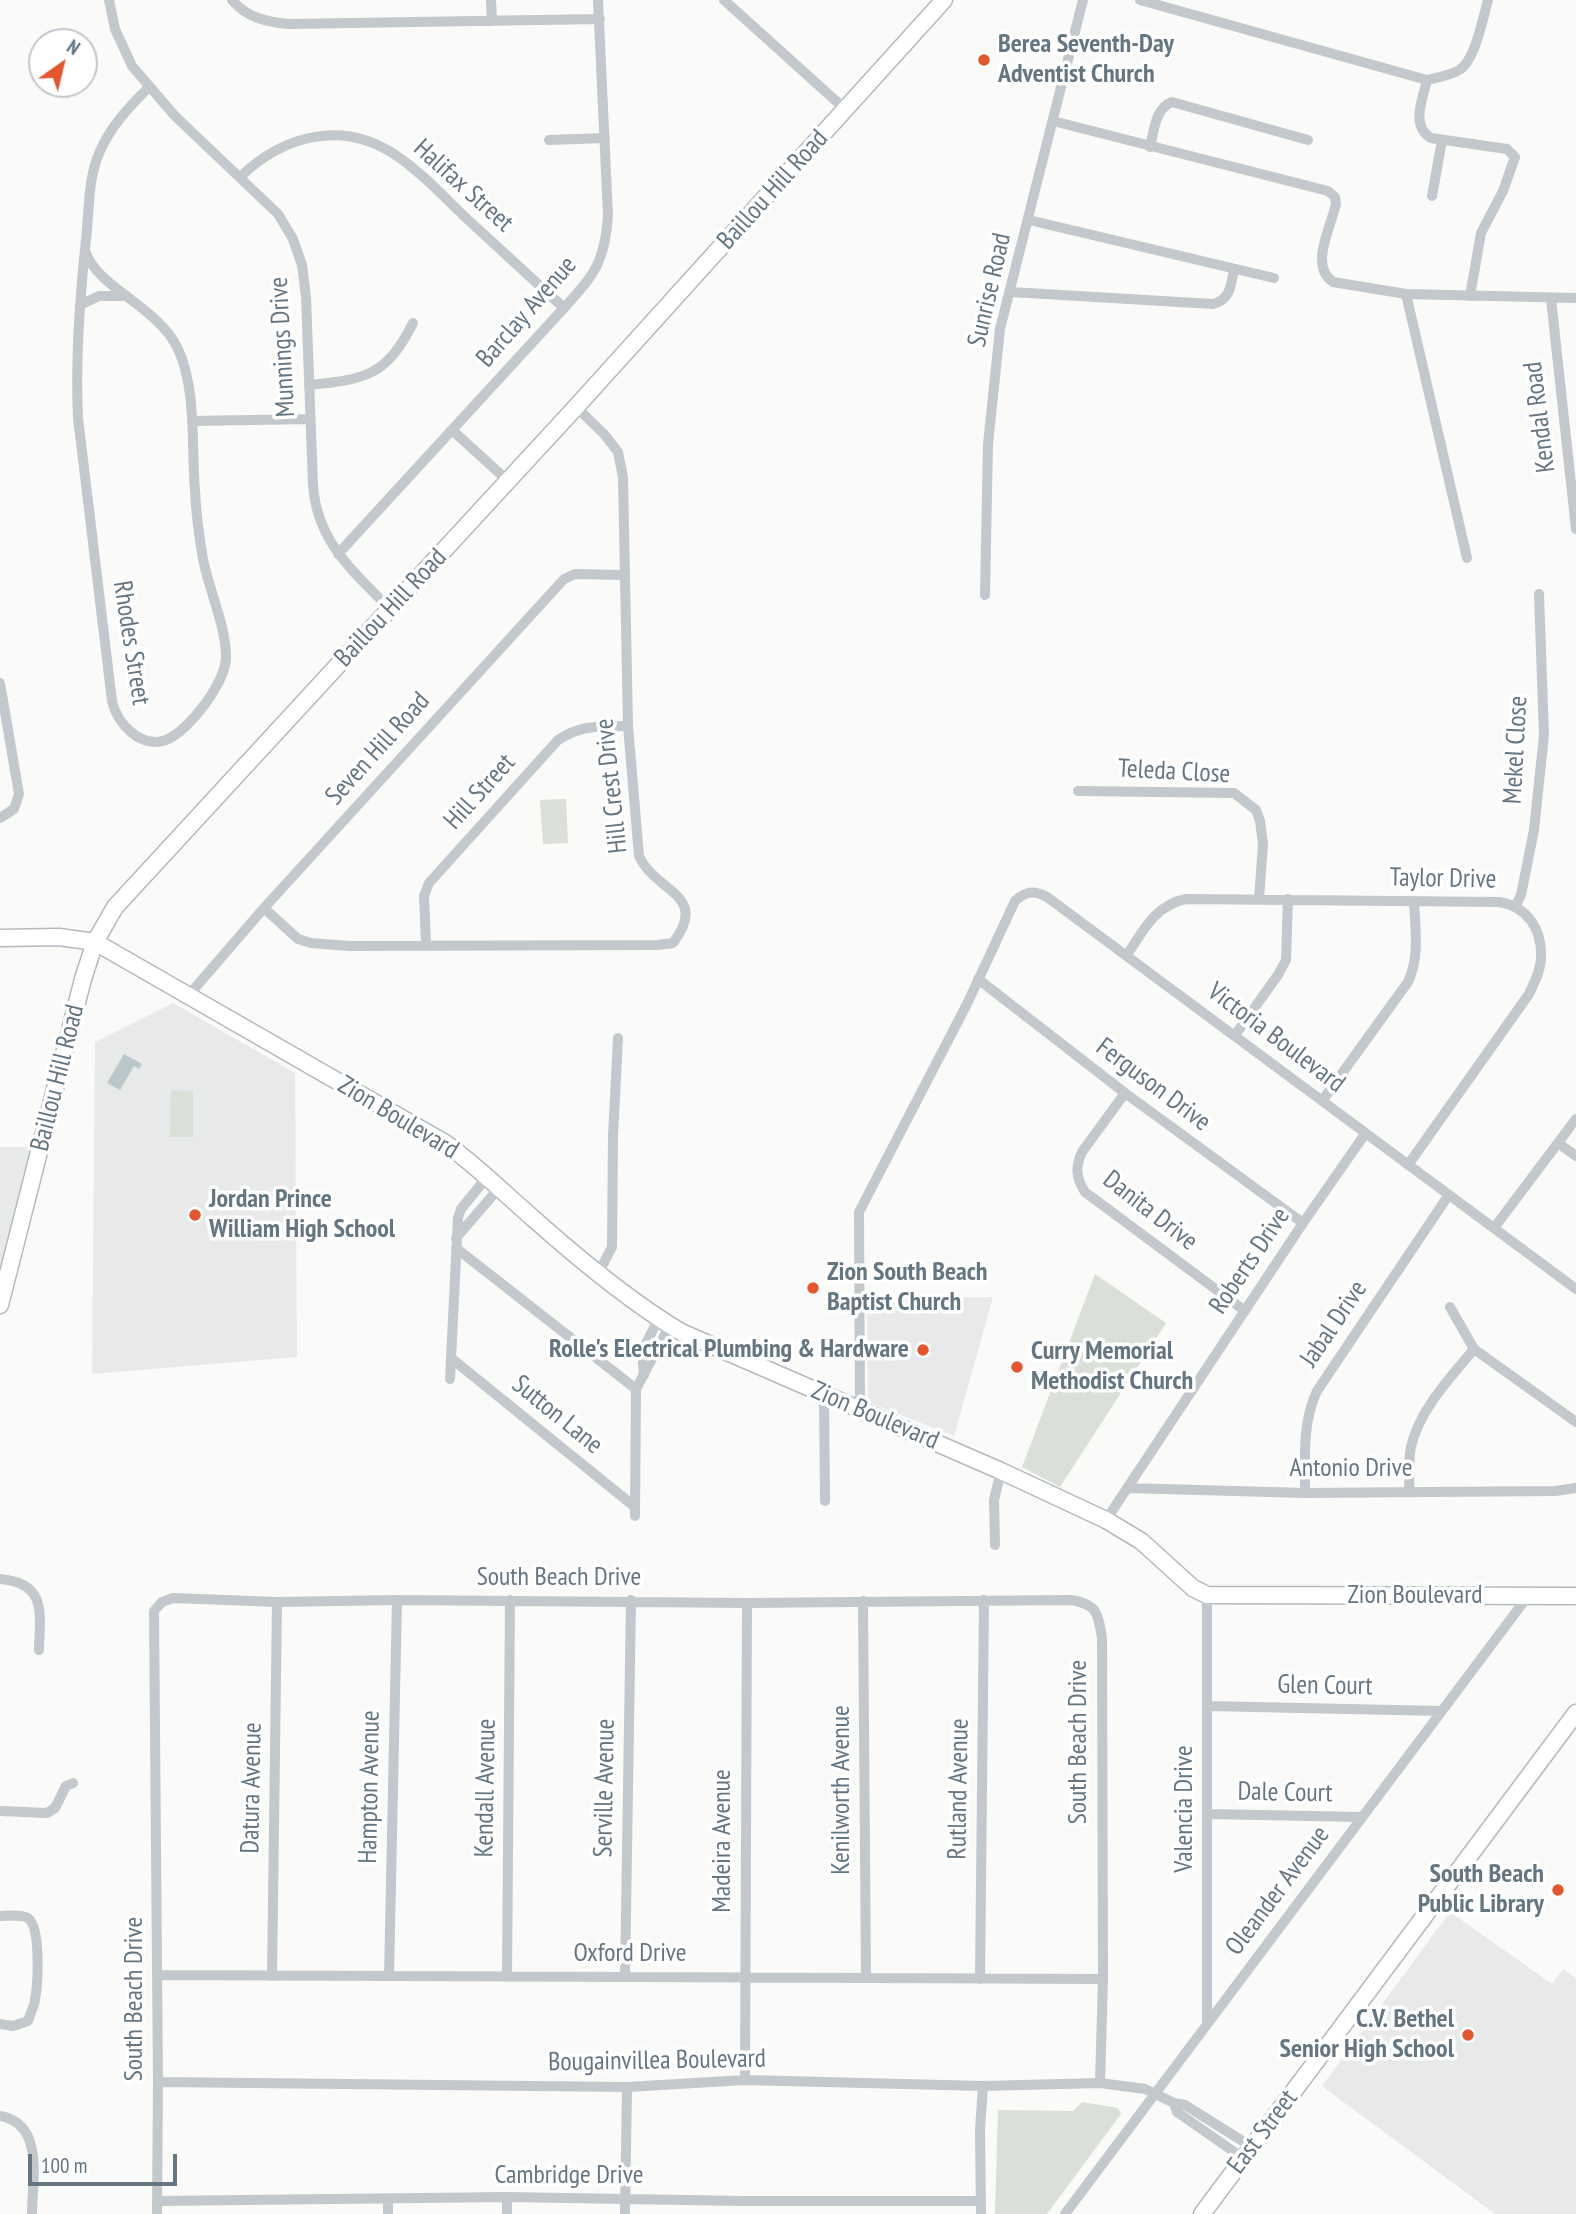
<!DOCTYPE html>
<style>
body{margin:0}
#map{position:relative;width:1576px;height:2214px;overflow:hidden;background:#fafaf8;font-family:"PT Sans Narrow",sans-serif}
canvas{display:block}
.north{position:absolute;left:28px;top:28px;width:70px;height:70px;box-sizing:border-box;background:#fff;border:2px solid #c1c8cd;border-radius:50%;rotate:34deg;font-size:19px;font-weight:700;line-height:28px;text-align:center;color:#657683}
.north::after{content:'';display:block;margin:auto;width:24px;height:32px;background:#e4572e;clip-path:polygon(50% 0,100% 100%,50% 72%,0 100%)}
.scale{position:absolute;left:28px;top:2154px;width:149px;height:32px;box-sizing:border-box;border:4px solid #657683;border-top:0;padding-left:9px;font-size:21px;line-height:24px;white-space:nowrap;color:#657683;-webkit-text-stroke:5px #fff;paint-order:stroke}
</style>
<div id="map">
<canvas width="1576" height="2214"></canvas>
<div class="north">N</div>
<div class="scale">100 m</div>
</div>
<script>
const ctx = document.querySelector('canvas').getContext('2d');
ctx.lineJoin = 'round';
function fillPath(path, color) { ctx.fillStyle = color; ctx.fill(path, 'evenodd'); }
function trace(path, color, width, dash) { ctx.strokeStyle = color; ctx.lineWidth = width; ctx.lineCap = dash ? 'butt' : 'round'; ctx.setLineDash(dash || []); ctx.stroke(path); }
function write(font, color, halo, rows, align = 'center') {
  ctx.font = font + ' "PT Sans Narrow",sans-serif'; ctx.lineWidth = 7; ctx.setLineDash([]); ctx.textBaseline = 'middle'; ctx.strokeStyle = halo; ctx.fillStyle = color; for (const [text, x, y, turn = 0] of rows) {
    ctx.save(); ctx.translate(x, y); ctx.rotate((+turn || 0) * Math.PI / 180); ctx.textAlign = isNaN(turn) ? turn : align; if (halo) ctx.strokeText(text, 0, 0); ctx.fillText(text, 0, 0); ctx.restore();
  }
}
const built = new Path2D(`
 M173,1003L295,1073L297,1357L92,1374L95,1042Z
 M0,1147H36L0,1285Z
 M993,1297L954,1436L868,1402L867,1298Z
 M1450,1912L1552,1984L1563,1969L1576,1978V2214H1495L1322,2086Z`);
const green = new Path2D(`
 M566,799L568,843L543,844L540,800Z
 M171,1090L193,1091V1137H170Z
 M1095,1274L1166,1323L1060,1487L1022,1467Z
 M1082,2102L1118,2108L1121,2114L1047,2214H995L998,2110L1073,2111Z`);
const water = new Path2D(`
 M124,1054L142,1064L139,1069L134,1066L120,1090L107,1083Z`);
const street = new Path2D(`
 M109,0L115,29L132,66L175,116L278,214L293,239L302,265L306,297L313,485C317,542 353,571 390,609
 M232,0C247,18 267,22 289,24L600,19
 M491,0L492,21
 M724,0L846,110
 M1140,0L1427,80C1438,77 1449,76 1459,70C1475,61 1483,18 1488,0
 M1427,80C1423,99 1410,125 1431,138L1507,149L1515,157L1503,191L1481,233L1470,296
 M1053,121L1328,191L1335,197L1336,204C1331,227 1309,266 1333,282L1406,294L1576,298
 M549,140L605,138
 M1150,147C1154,131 1155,108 1172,102L1308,140
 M240,177C284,135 343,119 397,156C422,173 443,196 465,217C498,247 531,278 564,308
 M1432,196L1442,140
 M1029,220L1274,278
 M85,250C95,287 158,306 178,349C197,390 191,445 195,490C196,513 199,536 203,559C209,590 226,626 226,657C226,682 189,731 166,740C140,749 117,723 112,701L78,418C75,355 80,293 87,230C89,204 89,175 100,151C111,126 129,107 148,88
 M1011,292L1213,304C1231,299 1231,285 1234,269
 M1406,294L1467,558
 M1551,299L1576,529
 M80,305L99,296H127
 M309,385C365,379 386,377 413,323
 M192,421L310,419
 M452,430L508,481
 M338,554L564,308C594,275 605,262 608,215L598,0
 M985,595L988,444L1000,329L1083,0
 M0,683L19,794L14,809L0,818
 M1078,791L1234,793L1256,810L1260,821L1263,844L1259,899
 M1516,905L1521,895L1534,830L1544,735L1539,594
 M264,908L298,939L311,943L349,946L658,945L673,943C710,894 656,893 639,856L628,726L623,477L618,452L604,434L576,407
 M426,944L424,896L429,883L558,740C582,724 600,727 628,726
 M1127,955C1143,931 1155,905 1186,899L1499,902C1527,906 1542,929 1541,957C1541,970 1534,983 1529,994L1408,1165
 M978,979L1125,1093L1303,1223
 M188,996L264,908L564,579L575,574L623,575
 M1235,1035L1278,975L1286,960L1288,899
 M1125,1093L1082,1152C1075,1167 1076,1178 1085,1192L1245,1311
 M1322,1101L1408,982C1420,957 1415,928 1414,901
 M1558,1143L1576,1156
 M1494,1228L1576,1119
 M456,1238L499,1188
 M456,1248L636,1389
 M599,1272L612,1247L613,1136L618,1038
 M1450,1307L1474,1349
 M451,1358L635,1507
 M644,1375L642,1351L659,1318
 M450,1379L458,1218L461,1209L487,1177
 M824,1395L825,1501
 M860,1409L859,1212L967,1004L1015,901C1026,891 1034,890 1047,897L1576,1289
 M1127,1488L1305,1493L1555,1491L1576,1488
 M1409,1491C1410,1477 1408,1461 1411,1447C1419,1410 1451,1377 1474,1349L1576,1422
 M1305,1493C1305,1458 1302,1423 1317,1391L1448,1196
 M635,1516L636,1389L670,1325
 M1106,1520L1303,1223L1365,1134
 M995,1545L994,1500L1001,1471
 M0,1579C47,1583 40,1613 39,1650
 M1207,1595V2023
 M863,1601L866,1978
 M1207,1706L1442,1711
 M0,1811L47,1813L55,1808L66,1786L73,1783
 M1207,1814L1362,1817
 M0,1916C8,1916 20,1914 28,1918C41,1927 38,1984 35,2000C34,2007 30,2014 28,2021L13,2026L0,2024
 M157,1975L1103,1979
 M272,1976L277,1602
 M389,1976L397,1600
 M507,1977L510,1600
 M625,1977L631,1600
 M980,1979L984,1600
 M745,2080L747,1603
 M158,2082L627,2087L745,2080L983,2086L1100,2083L1145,2089L1174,2103L1185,2105L1252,2147
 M1174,2103L1177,2112L1243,2158
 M0,2116C45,2124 32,2180 32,2214
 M507,2197V2214
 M388,2199V2214
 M157,2201L507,2197L744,2201H981
 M157,2214L158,2082L154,1611L162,1602L173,1598L277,1602L397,1600L747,1603L1071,1600C1097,1604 1098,1613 1102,1638L1103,1979L1100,2083
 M625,2214L627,2087
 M981,2214L980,2129L983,2086
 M1065,2214L1528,1596`);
const secondary = new Path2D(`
 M0,938L59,937L95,942L445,1143C477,1166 505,1194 535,1220C580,1260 629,1301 681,1332L1001,1471L1106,1520L1141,1541L1193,1588L1207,1595L1576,1596
 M0,1305L83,979L95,942L115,907L576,407L944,0
 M1202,2214L1576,1713`);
const markers = [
 [984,60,7,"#e4572e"],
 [195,1215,7,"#e4572e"],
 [813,1288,7,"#e4572e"],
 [923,1350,7,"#e4572e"],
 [1017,1367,7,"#e4572e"],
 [1558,1890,7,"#e4572e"],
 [1468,2035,7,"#e4572e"]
];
const poiNames = [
 ["Berea Seventh-Day",998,45],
 ["Adventist Church",998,75],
 ["Jordan Prince",209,1200],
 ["William High School",209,1230],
 ["Zion South Beach",827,1273],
 ["Baptist Church",827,1303],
 ["Rolle's Electrical Plumbing & Hardware",909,1350,"right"],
 ["Curry Memorial",1031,1352],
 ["Methodist Church",1031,1382],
 ["South Beach",1544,1875,"right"],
 ["Public Library",1544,1905,"right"],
 ["C.V. Bethel",1454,2020,"right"],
 ["Senior High School",1454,2050,"right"]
];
const streetNames = [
 ["Halifax Street",463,186,42],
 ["Baillou Hill Road",773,190,-48],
 ["Sunrise Road",990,290,-77],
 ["Barclay Avenue",527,312,-49],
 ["Munnings Drive",283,347,-93],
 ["Kendal Road",1540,417,-97],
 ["Baillou Hill Road",391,608,-47],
 ["Rhodes Street",131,643,81],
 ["Seven Hill Road",378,749,-48],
 ["Mekel Close",1516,750,-87],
 ["Teleda Close",1174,772,3],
 ["Hill Crest Drive",612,786,-96],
 ["Hill Street",480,792,-48],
 ["Taylor Drive",1443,879,1],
 ["Victoria Boulevard",1276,1038,37],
 ["Baillou Hill Road",58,1078,-76],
 ["Ferguson Drive",1153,1085,37],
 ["Zion Boulevard",398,1118,31],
 ["Danita Drive",1150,1211,38],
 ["Roberts Drive",1250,1261,-56],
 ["Jabal Drive",1334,1324,-56],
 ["Sutton Lane",557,1415,39],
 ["Zion Boulevard",875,1416,23],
 ["Antonio Drive",1351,1469],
 ["South Beach Drive",559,1578],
 ["Zion Boulevard",1415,1596],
 ["Glen Court",1325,1686,1],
 ["South Beach Drive",1079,1742,-90],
 ["Hampton Avenue",370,1787,-89],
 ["Datura Avenue",252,1788,-89],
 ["Kendall Avenue",486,1788,-89],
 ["Serville Avenue",605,1788,-89],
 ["Rutland Avenue",959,1789,-89],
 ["Kenilworth Avenue",842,1790,-90],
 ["Dale Court",1285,1793,1],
 ["Valencia Drive",1185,1809,-90],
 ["Madeira Avenue",723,1841,-90],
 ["Oleander Avenue",1278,1891,-53],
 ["Oxford Drive",630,1954],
 ["South Beach Drive",135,1999,-90],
 ["Bougainvillea Boulevard",657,2061,-1],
 ["East Street",1263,2132,-53],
 ["Cambridge Drive",569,2176]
];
fillPath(built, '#e8e9e9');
fillPath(green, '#dadfd7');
fillPath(water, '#bbc7cb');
trace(secondary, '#b3babf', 19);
trace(street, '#c3c8cc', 10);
trace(secondary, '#fff', 16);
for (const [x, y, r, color] of markers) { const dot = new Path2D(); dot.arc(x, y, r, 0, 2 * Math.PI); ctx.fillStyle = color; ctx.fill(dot); trace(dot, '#fff', 2.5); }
write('bold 26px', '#657683', '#fff', poiNames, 'left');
write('26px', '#657683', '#fff', streetNames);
</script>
